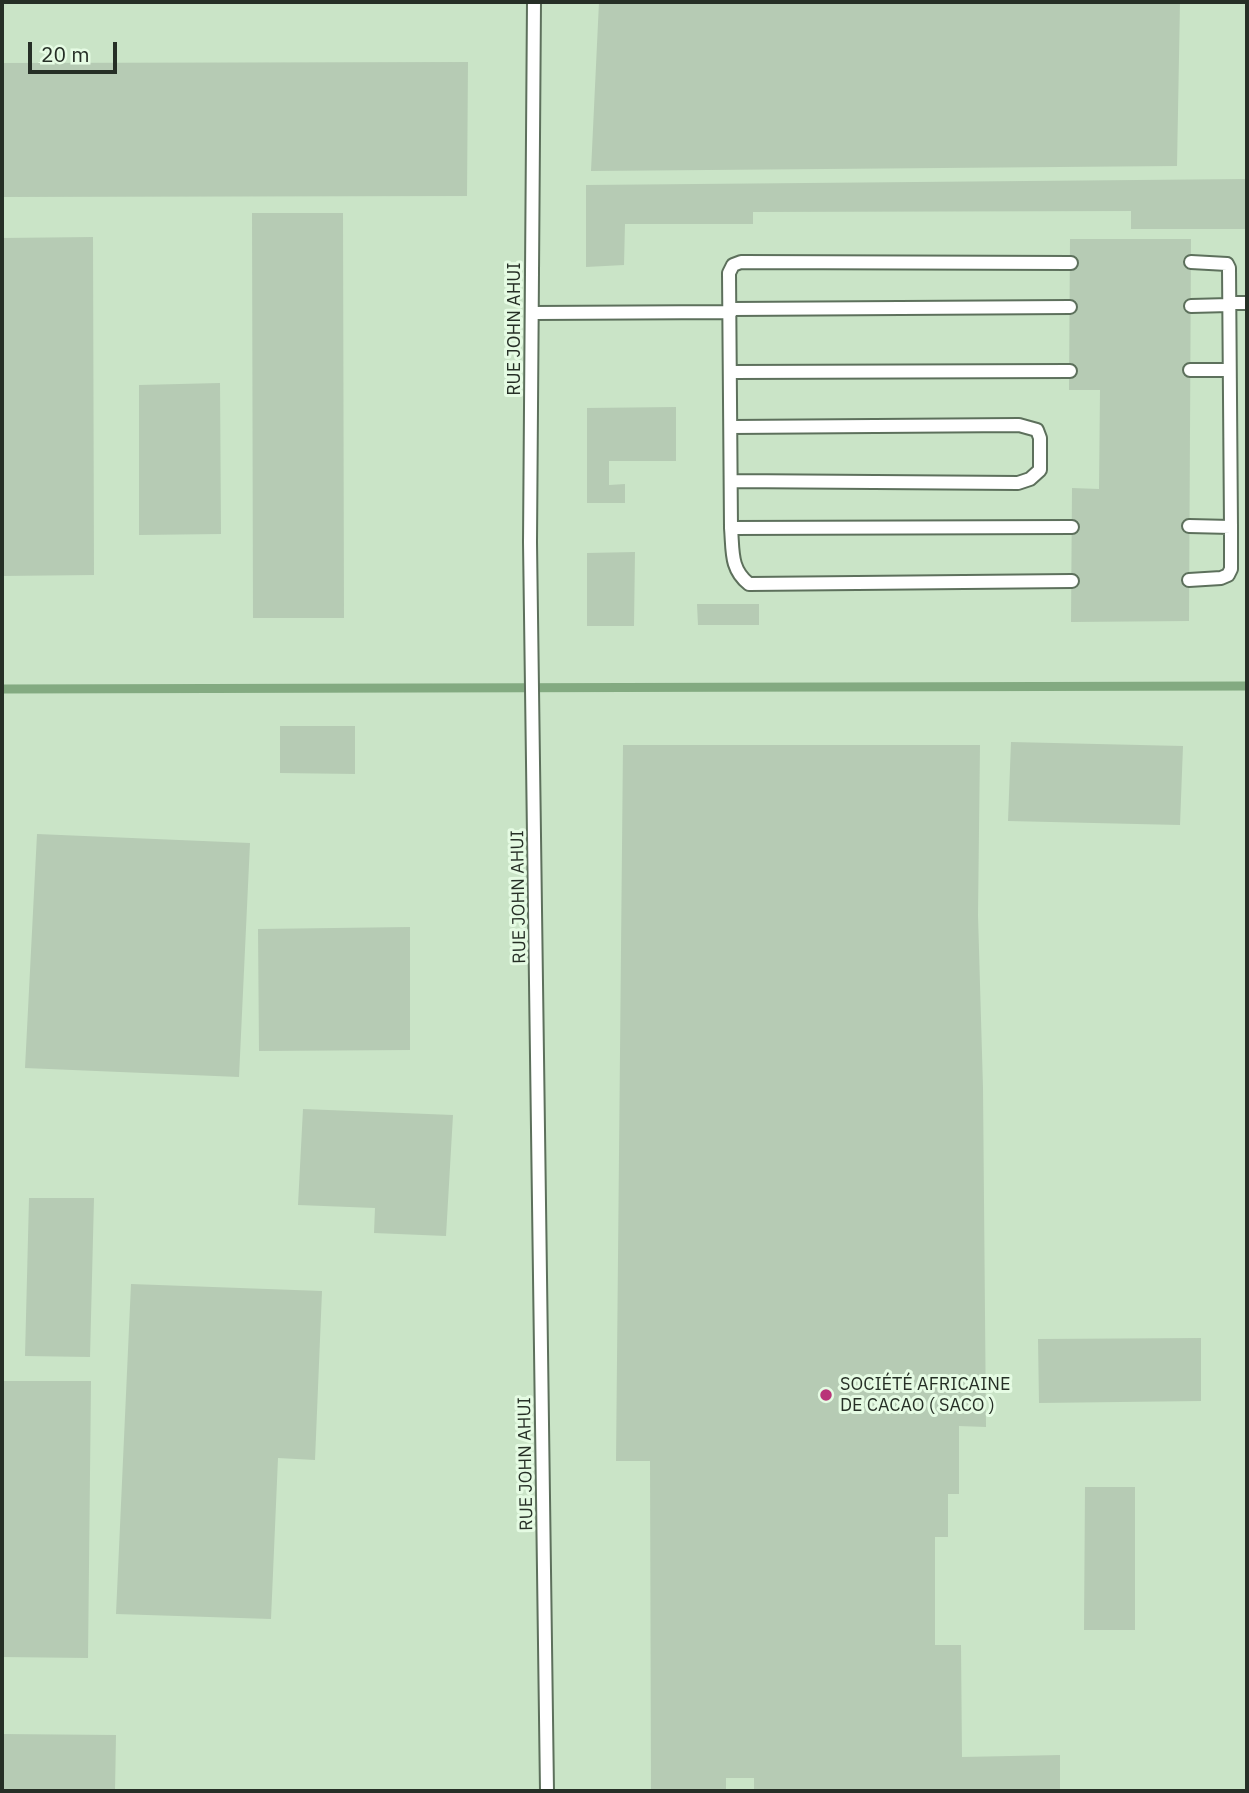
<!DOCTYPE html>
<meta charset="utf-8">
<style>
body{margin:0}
#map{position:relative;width:1249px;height:1793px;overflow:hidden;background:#d8eed6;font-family:"IBM Plex Sans",sans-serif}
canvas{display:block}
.frame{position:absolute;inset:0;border:4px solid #262f26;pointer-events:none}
.scale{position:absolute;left:28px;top:42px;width:89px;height:32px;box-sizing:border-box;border:4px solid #262f26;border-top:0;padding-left:9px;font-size:21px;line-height:24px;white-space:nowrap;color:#262f26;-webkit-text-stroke:5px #e5fbe3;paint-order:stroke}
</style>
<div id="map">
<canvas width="1249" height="1793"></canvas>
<div class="frame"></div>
<div class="scale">20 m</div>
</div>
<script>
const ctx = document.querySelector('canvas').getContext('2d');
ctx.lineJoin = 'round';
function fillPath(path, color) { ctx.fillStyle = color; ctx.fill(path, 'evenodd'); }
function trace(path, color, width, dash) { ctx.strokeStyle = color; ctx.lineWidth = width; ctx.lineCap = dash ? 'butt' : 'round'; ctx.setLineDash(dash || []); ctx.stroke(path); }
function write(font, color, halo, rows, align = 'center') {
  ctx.font = font + ' "IBM Plex Sans",sans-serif'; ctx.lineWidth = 6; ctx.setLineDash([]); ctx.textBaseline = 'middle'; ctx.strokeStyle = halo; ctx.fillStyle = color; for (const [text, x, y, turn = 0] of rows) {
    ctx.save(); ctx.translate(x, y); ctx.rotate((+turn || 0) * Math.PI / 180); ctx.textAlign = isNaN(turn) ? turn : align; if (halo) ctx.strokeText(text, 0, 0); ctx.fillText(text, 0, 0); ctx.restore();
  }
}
const built = new Path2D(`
 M2,2H1247V1791H2Z`);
const stream = new Path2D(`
 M2,689L1247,686`);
const building = new Path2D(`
 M599,2H1180L1177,166L591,171Z
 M468,62L467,196L2,197V63Z
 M1247,179V229H1131V211L753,212V224H625L624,265L586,267V185Z
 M252,213H343L344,618H253Z
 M93,237L94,575L2,576V238Z
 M1070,239H1191L1189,621L1071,622L1072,488L1099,489L1100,390H1069Z
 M220,383L221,534L139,535V385Z
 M676,407V461H609V485L625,484V503H587V408Z
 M635,552L634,626H587V553Z
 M697,604H759V625H698Z
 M280,726H355V774L280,773Z
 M1011,742L1183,746L1180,825L1008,821Z
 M623,745H980L978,915L983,1088L986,1427L959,1426V1494H948V1537H935V1645H961L962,1757L1060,1755V1791H754V1778H726V1791H651L650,1461H616Z
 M37,834L250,843L239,1077L25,1068Z
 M410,927V1050L259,1051L258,929Z
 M303,1109L453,1115L446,1236L374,1233L375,1208L298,1205Z
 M29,1198H94L90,1357L25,1356Z
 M131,1284L322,1291L315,1460L278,1458L271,1619L116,1614Z
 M1201,1338V1401L1039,1403L1038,1339Z
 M2,1381H91L88,1658L2,1657Z
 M1085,1487H1135V1630H1084Z
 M2,1734L116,1735L115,1791H2Z`);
const lane = new Path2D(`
 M534,2L530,542L547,1791
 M1071,263L741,262L733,265L729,273L731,528C733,551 730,569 749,584L1072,581
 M1229,303H1247
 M1191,306L1229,305
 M731,309L1070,307
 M533,313L731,312
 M1190,370H1229
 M731,372L1070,371
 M731,481L1018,483L1030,479L1040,470V438L1037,430L1019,425L731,427
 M1189,526L1231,527
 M731,528L1072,527
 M1189,580L1221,578L1228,575L1231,569V527L1229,268L1227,264L1191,262`);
const markers = [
 [826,1395,7,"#b93479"]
];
const streetNames = [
 ["RUE JOHN AHUI",515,329,-90],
 ["RUE JOHN AHUI",519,897,-91],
 ["RUE JOHN AHUI",526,1464,-91]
];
const poiNames = [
 ["SOCIÉTÉ AFRICAINE",840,1385],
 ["DE CACAO ( SACO )",840,1406]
];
fillPath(built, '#cae4c7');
trace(stream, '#83aa81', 9);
fillPath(building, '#b6cbb4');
trace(lane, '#5d705c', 16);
trace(lane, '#fff', 12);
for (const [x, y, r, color] of markers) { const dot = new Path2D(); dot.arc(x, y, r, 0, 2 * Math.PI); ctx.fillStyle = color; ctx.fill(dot); trace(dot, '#e5fbe3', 2.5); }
write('18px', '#262f26', '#e5fbe3', streetNames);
write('18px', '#262f26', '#e5fbe3', poiNames, 'left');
</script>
